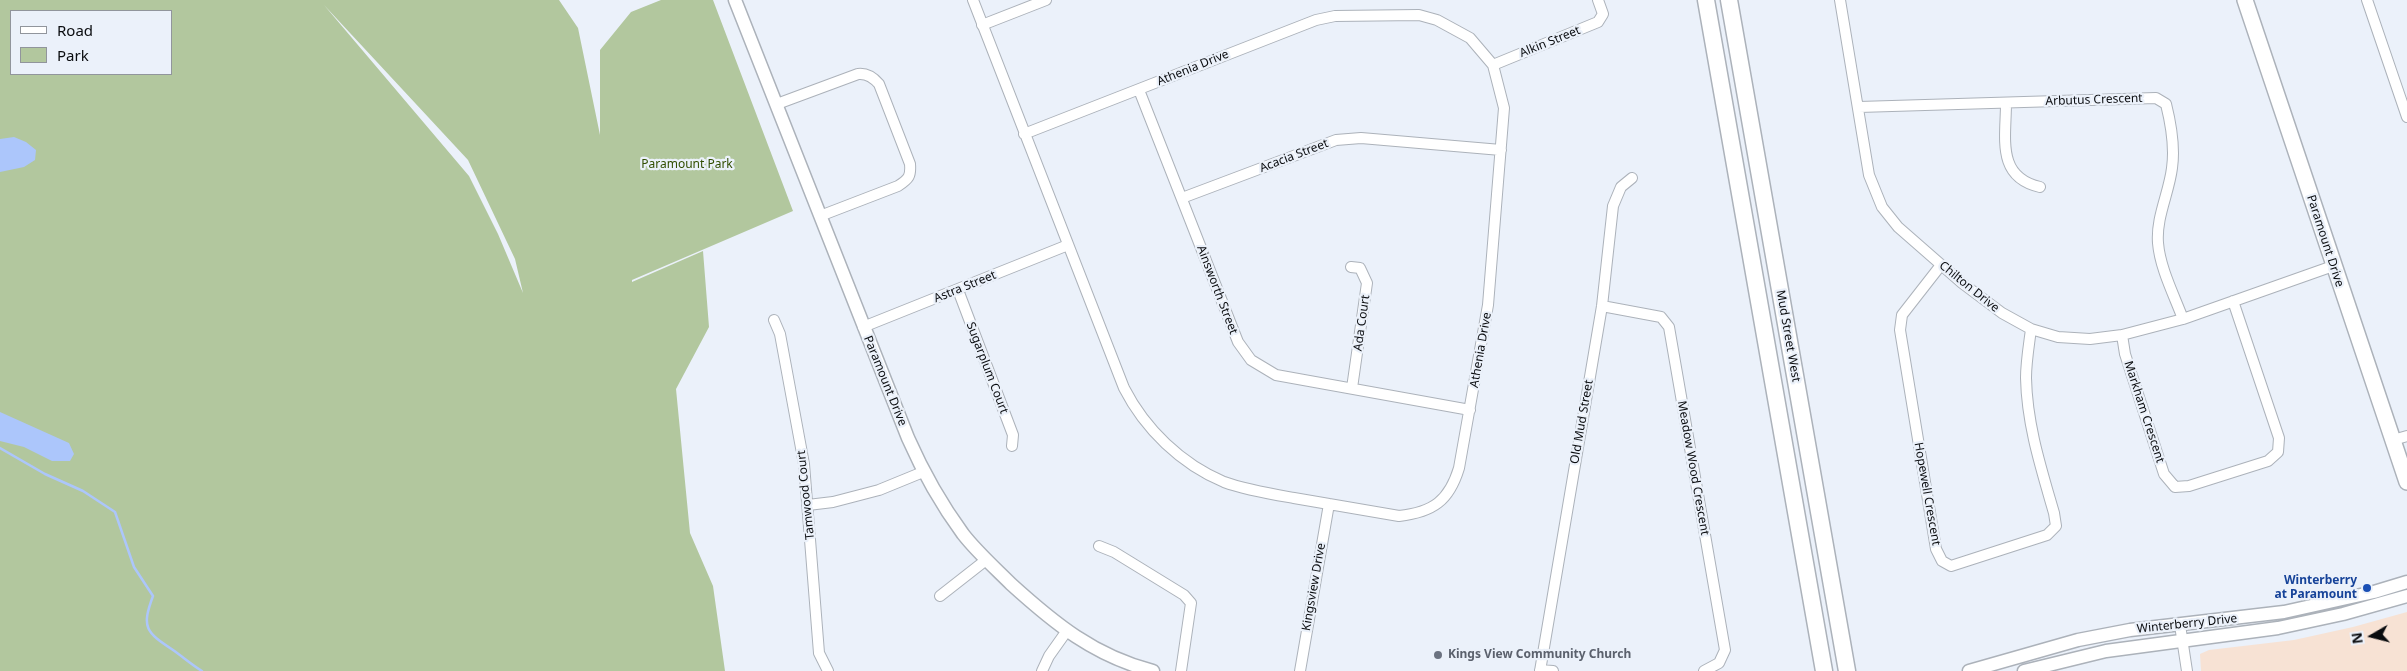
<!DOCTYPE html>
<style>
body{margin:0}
#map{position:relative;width:2407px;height:671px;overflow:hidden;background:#ebf1fa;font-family:"Noto Sans",sans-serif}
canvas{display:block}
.legend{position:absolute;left:10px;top:10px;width:162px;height:65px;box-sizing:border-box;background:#ebf1fa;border:1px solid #91959c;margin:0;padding:6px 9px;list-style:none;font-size:15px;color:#0a0c0f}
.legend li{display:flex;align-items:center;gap:10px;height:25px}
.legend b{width:25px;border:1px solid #91959c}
.north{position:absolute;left:2347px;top:611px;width:50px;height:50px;-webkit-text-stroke:4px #ebf1fa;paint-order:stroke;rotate:262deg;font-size:14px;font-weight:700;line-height:20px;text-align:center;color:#0a0c0f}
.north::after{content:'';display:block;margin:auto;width:18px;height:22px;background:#0a0c0f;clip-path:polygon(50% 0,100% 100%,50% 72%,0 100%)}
</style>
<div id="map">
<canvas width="2407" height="671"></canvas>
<ul class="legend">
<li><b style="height:6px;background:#fff"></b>Road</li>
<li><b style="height:14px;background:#b2c79e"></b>Park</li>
</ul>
<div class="north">N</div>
</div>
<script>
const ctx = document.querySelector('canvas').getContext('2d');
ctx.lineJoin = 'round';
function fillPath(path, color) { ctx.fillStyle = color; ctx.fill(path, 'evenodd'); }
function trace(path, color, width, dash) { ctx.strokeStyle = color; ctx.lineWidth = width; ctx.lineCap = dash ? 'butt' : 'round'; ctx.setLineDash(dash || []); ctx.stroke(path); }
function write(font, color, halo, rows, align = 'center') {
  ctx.font = font + ' "Noto Sans",sans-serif'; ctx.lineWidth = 4.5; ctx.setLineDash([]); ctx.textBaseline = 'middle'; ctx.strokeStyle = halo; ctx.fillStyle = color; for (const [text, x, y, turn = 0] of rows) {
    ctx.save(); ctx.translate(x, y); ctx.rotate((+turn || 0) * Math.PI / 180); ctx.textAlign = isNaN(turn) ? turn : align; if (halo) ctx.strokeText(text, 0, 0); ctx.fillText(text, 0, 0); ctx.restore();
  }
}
const commercial = new Path2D(`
 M2407,612V671H2201L2200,654L2209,650L2294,640L2353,627Z`);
const green = new Path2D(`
 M0,0H559L578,28L600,135V50L631,12L661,0H713L793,211L632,280V282L703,251L709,327L676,389L690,533L713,586L725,671H0ZM324,5L468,160L515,259L523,293L498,234L469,176ZM11,11H171V74H11Z`);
const water = new Path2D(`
 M14,137L26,142L36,150L35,160L24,167L0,172V139Z
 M0,412L69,443L74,454L70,461H52L24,447L0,441Z`);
const stream = new Path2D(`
 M0,448L45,474L83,491L115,512L134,567L153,596C141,628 146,632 173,650C183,657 192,665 202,671`);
const minor = new Path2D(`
 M973,0L1124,388C1145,429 1181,464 1224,482C1246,490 1271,494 1294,498C1329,504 1364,510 1399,516C1433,512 1449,501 1459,468L1488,305L1504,108L1493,65L1470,38L1437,20L1419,15L1335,16L1316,20L1024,134
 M1840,0L1869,175L1882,207L1898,227L1962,283L2002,313L2031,329L2058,337L2090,339L2122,335L2183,319L2333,266
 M2367,0L2407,117
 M982,25L1046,0
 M1493,65L1598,22L1603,14L1598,0
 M1139,90L1238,342L1251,360L1276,375L1470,410
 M2006,103C2006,138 1996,177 2040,187
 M777,104L858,74C867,73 873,77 879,84L910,164C911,176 909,179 898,186L820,216
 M1859,107L2156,98L2166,104C2171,124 2175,147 2172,168C2169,193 2156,217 2158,243C2160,268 2174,295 2183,319
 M1182,198L1336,140L1361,138L1501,150
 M1941,265L1902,315L1900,330L1936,549L1942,561L1951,566L2047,535L2056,526L2054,513C2041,468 2027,425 2026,378C2026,362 2029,345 2031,329
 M1351,267L1360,268L1367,283L1352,388
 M958,290L1013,435L1012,446
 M1602,306L1661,317L1669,327L1725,650L1719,663L1704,671
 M774,320L780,334L804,464L819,653L828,671
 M863,327L1068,245
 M2122,335L2125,354L2164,474L2175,487L2189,486L2268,461L2278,452L2279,438L2233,301
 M2393,440L2407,436
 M808,505L833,502L879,490L923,472
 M1099,546L1114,552L1184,595L1191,603L1181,671
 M940,596L986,560
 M2180,625L2187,671
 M1540,670L1553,671
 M1042,671L1049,656L1066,632
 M1300,671L1329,504
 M1540,671L1602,306L1613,206L1621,187L1632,178`);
const tertiary = new Path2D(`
 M735,0L908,438C923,472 941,504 963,534C977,552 995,568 1011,584C1054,623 1094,656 1153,671
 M1969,671L2078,640L2130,630L2284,612L2374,592L2407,582
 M2024,671L2106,651L2278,628L2343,614L2407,596`);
const secondary = new Path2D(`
 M2245,0L2407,482`);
const primary = new Path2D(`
 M1706,0L1824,671
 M1729,0L1847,671`);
const markers = [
 [2367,588,5,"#1a4fb4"],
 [1438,655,5,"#6b7280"]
];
const streetNames = [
 ["Alkin Street",1550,42,-22],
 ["Athenia Drive",1193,68,-22],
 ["Arbutus Crescent",2094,100,-2],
 ["Acacia Street",1294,156,-21],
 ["Paramount Drive",2325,241,72],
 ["Astra Street",965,287,-22],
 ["Chilton Drive",1969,287,39],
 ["Ainsworth Street",1217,290,69],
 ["Ada Court",1362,323,-82],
 ["Mud Street West",1788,336,80],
 ["Athenia Drive",1481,350,-80],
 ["Sugarplum Court",987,368,69],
 ["Paramount Drive",885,381,68],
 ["Markham Crescent",2144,412,72],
 ["Old Mud Street",1582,422,-80],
 ["Meadow Wood Crescent",1693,468,80],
 ["Hopewell Crescent",1927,494,80],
 ["Tamwood Court",806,495,-96],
 ["Kingsview Drive",1314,587,-80],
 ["Winterberry Drive",2187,624,-6]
];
const parkNames = [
 ["Paramount Park",687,165]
];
const transitNames = [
 ["Winterberry",2357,581],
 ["at Paramount",2357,595]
];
const worshipNames = [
 ["Kings View Community Church",1448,655]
];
fillPath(commercial, '#f7e2d4');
fillPath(green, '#b2c79e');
fillPath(water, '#acc6fb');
trace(stream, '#acc6fb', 2.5);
trace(minor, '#acb2ba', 12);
trace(tertiary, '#acb2ba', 15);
trace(secondary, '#acb2ba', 18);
trace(primary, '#acb2ba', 19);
trace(minor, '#fff', 10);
trace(tertiary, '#fff', 12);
trace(secondary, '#fff', 15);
trace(primary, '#fff', 16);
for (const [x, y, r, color] of markers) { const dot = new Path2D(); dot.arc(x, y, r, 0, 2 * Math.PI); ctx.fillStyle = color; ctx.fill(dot); trace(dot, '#ebf1fa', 2); }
write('12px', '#0a0c0f', '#ebf1fa', streetNames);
write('12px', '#314e00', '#ebf1fa', parkNames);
write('bold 12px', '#164399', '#ebf1fa', transitNames, 'right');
write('bold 12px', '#5b616d', '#ebf1fa', worshipNames, 'left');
</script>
